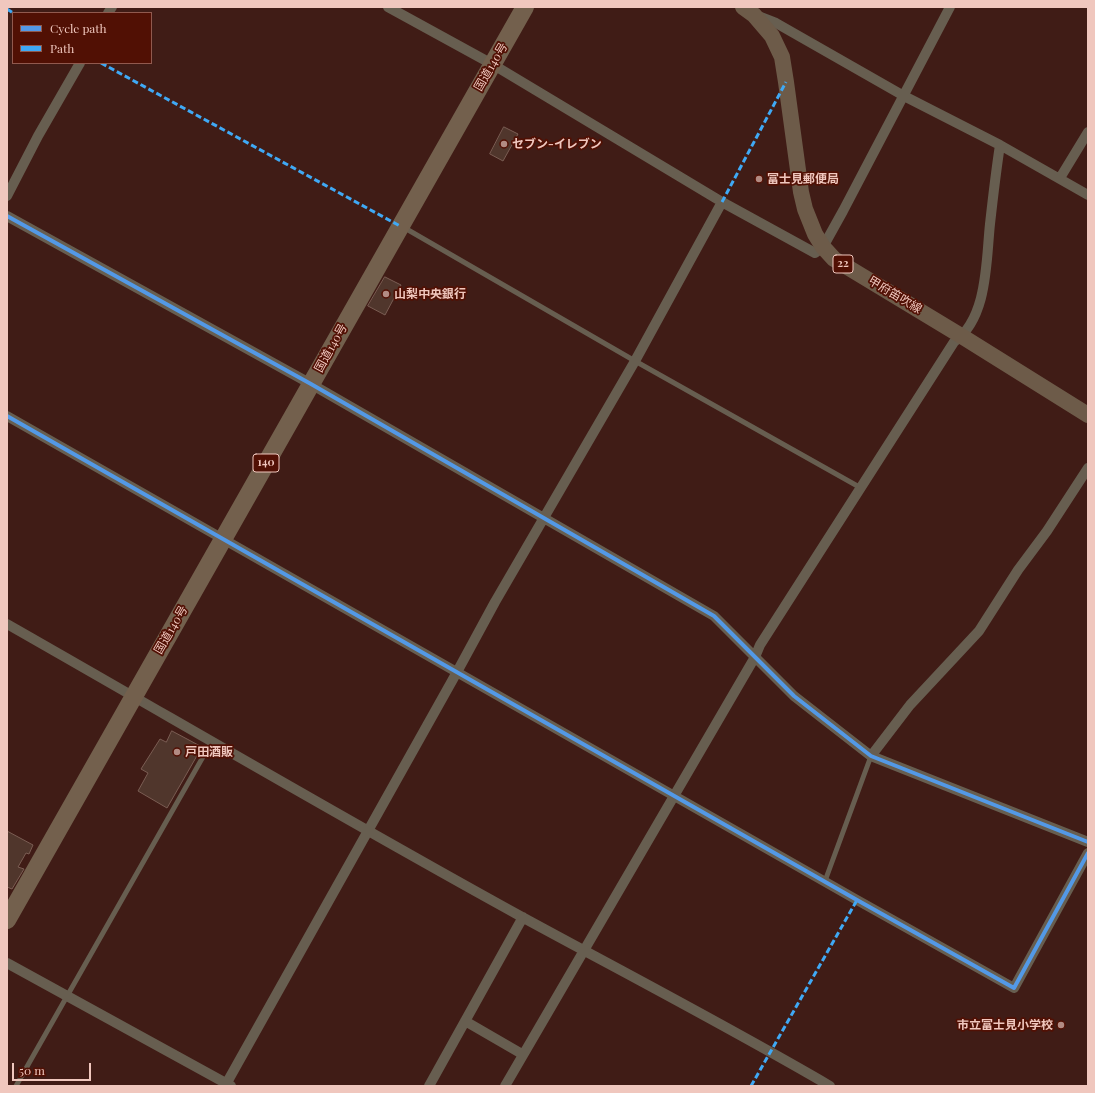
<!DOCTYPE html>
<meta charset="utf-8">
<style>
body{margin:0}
#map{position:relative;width:1095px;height:1093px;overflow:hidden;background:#401c16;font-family:"Playfair Display",serif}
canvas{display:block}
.frame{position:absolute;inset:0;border:8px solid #f0c7be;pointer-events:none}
.legend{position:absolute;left:12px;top:12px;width:140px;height:52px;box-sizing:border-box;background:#511004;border:1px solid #91594e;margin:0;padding:5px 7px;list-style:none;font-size:12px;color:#f0c7be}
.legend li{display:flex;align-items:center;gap:8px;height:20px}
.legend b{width:20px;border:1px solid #91594e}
.scale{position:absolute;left:12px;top:1063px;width:79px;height:18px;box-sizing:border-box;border:2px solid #f0c7be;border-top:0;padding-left:5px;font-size:12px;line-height:14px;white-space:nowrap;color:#f0c7be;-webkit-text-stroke:3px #511004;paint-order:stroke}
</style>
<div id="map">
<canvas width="1095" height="1093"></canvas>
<div class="frame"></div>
<ul class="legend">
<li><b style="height:5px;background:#5399e6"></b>Cycle path</li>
<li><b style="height:5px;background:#3fa9f5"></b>Path</li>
</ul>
<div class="scale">50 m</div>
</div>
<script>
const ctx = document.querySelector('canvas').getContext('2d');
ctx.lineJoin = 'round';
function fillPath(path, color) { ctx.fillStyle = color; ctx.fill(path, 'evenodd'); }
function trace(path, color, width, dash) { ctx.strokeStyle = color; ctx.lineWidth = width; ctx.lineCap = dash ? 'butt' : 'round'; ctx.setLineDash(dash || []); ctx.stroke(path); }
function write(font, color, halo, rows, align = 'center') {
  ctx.font = font + ' "Playfair Display","Noto Sans JP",serif'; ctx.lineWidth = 3.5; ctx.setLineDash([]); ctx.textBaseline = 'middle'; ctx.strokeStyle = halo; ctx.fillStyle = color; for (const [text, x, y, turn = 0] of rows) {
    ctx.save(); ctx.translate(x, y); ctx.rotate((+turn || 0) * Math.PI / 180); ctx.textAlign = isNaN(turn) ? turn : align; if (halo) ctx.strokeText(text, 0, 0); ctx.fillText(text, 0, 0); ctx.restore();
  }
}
const building = new Path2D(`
 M504,127L518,134L503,161L490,154Z
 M385,277L401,285L385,315L368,306Z
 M172,731L202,747L167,808L138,791L148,773L141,769L160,739L166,742Z
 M7,831L33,845L29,854L26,853L18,867L24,869L12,889L7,887Z`);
const lane = new Path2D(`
 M403,227L635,361L861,488
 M825,881L871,756
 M16,1086L212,741`);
const street = new Path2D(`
 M388,7L492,64L722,202L815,253L823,247L843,211L950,7
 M108,13L112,7
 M758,16L776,23L904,96L1000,145L1088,195
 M1060,178L1088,132
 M7,196L38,136L80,63
 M7,216L311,384L714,616L794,696L871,756L1088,842
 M7,416L857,900L1014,988L1088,853
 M7,624C179,722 349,822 522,917C625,973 729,1027 830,1086
 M871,756L910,705L979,631L1018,570L1047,531L1088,468
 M7,963L231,1086
 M465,1021L522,1054
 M225,1086L457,672L495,602L635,361L722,202
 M429,1086L523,917
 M505,1086L755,657L760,645L954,342C988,318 986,261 990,224C993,197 996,171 1000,145`);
const primary = new Path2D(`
 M743,7L754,15L772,36L782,57L786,82L801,192L805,209L815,234L823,247L834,259L963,337L1088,415`);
const highway = new Path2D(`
 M7,920L525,7`);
const quiet = new Path2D(`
 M7,9L13,13
 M101,63L400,226
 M722,202L786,82
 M751,1086L857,900`);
const cycleway = new Path2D(`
 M7,216L311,384L714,616L794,696L871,756L1088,842
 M7,416L857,900L1014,988L1088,853`);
const markers = [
 [504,144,4,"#b28b83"],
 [759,179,4,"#b28b83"],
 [386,294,4,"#b28b83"],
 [177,752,4,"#b28b83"],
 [1061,1025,4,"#b28b83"]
];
const shields = [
 [843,264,20],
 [266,463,26]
];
const shieldNames = [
 ["22",843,264],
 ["140",266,463]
];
const streetNames = [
 ["国道140号",491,67,-60],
 ["甲府笛吹線",895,295,31],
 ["国道140号",331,348,-61],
 ["国道140号",171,630,-60]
];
const poiNames = [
 ["セブン-イレブン",512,144],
 ["富士見郵便局",767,179],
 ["山梨中央銀行",394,294],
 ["戸田酒販",185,752],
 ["市立富士見小学校",1053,1025,"right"]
];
fillPath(building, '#50362c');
trace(building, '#7a5d53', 1);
trace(lane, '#675e50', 5);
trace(street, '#675e50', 10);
trace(primary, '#6d5b49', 16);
trace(highway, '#73604d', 18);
trace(quiet, '#3fa9f5', 3, [6, 3]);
trace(cycleway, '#5399e6', 4);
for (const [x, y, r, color] of markers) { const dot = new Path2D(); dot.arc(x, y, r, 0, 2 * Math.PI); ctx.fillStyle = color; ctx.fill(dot); trace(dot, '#511004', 1.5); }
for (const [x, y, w] of shields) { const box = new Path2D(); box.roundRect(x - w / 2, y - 9, w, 18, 3); ctx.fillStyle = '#511004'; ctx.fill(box); trace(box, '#f0c7be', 1); }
write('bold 11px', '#f0c7be', null, shieldNames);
write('12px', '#f0c7be', '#511004', streetNames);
write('bold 12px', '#f0c7be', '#511004', poiNames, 'left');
</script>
